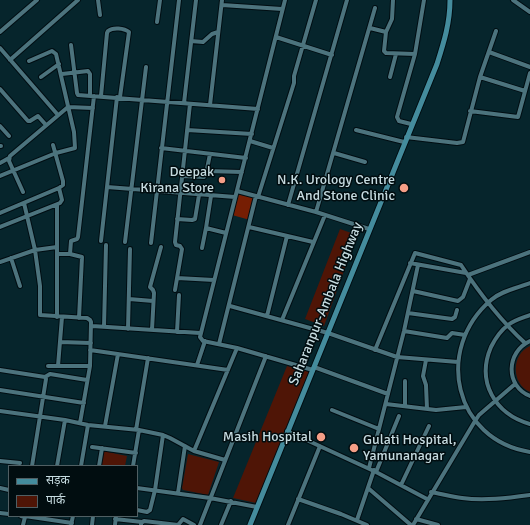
<!DOCTYPE html>
<meta charset="utf-8">
<style>
body{margin:0}
#map{position:relative;width:530px;height:525px;overflow:hidden;background:#06252c;font-family:Signika,"Noto Sans Devanagari",sans-serif}
canvas{display:block}
.legend{position:absolute;left:8px;top:465px;width:130px;height:52px;box-sizing:border-box;background:#010d10;border:1px solid #505f63;margin:0;padding:5px 7px;list-style:none;font-size:12px;color:#c6dbe0}
.legend li{display:flex;align-items:center;gap:8px;height:20px}
.legend b{width:20px;border:1px solid #505f63}
</style>
<div id="map">
<canvas width="530" height="525"></canvas>
<ul class="legend">
<li><b style="height:5px;background:#448c9d"></b>सड़क</li>
<li><b style="height:11px;background:#4f1506"></b>पार्क</li>
</ul>
</div>
<script>
const ctx = document.querySelector('canvas').getContext('2d');
ctx.lineJoin = 'round';
function fillPath(path, color) { ctx.fillStyle = color; ctx.fill(path, 'evenodd'); }
function trace(path, color, width, dash) { ctx.strokeStyle = color; ctx.lineWidth = width; ctx.lineCap = dash ? 'butt' : 'round'; ctx.setLineDash(dash || []); ctx.stroke(path); }
function write(font, color, halo, rows, align = 'center') {
  ctx.font = font + ' Signika,sans-serif'; ctx.lineWidth = 3; ctx.setLineDash([]); ctx.textBaseline = 'middle'; ctx.strokeStyle = halo; ctx.fillStyle = color; for (const [text, x, y, turn = 0] of rows) {
    ctx.save(); ctx.translate(x, y); ctx.rotate((+turn || 0) * Math.PI / 180); ctx.textAlign = isNaN(turn) ? turn : align; if (halo) ctx.strokeText(text, 0, 0); ctx.fillText(text, 0, 0); ctx.restore();
  }
}
const green = new Path2D(`
 M340,229L357,235L324,326L305,319Z
 M530,346V392C511,384 511,354 530,346Z
 M287,366L310,372L256,503L233,498Z
 M103,451L127,456L125,466H101Z
 M188,454L219,462L208,495L183,490L182,488Z`);
const water = new Path2D(`
 M237,194L255,198L250,220L232,215Z`);
const minor = new Path2D(`
 M98,0L100,15
 M285,0L200,337L203,341L237,348L313,370
 M393,0L392,19L386,32L384,51L386,53L415,54
 M513,0L530,12
 M222,5L282,9
 M157,22L160,0
 M370,28L386,32
 M0,32L37,0
 M276,37L332,55
 M191,41L203,42L212,34L218,32
 M71,45L77,93L78,95L258,109
 M0,48L58,115
 M489,52L530,67
 M10,60L78,0
 M62,74L88,71L90,74V95
 M41,77L59,64
 M390,77L396,54
 M480,77L525,91
 M0,89L28,121H30L38,116L46,125
 M101,96L107,33L108,31C113,27 124,28 129,32L120,97
 M184,103L196,0
 M210,105L222,0
 M470,111L518,117L530,73
 M411,124L399,121L397,117L415,54L424,0
 M0,126L9,136
 M187,130L252,134
 M356,130L404,142
 M406,137L457,143L463,142L480,77L496,31
 M250,141L273,148
 M0,146H1
 M161,148L246,158
 M334,153L365,162
 M0,163L9,158
 M207,171L242,172
 M0,176L56,153L75,148L74,132L56,54L52,51L29,61
 M182,176L204,177L206,174L210,154
 M107,187L235,197
 M237,191L316,212L369,229
 M23,192L9,161L10,156L68,107L93,108
 M211,196L206,228L226,233
 M258,197L294,83V76L316,0
 M24,203L35,250L40,286V315L87,318L90,320L91,322L90,366L80,423
 M57,205V317
 M288,205L347,0
 M316,212L375,8
 M0,213L59,188L63,185V181L53,145
 M177,219L192,220L195,219L199,195
 M0,227L60,203L62,200L59,188
 M249,227L313,242
 M101,241L117,97
 M125,242L146,67
 M151,243L179,0
 M202,248L206,228
 M57,254H70L82,257L79,318
 M70,254L71,241L77,239L78,237L94,96
 M11,258L20,286
 M0,262L35,250L57,247
 M410,263L466,273
 M468,275L530,252
 M177,278L214,280
 M530,283C517,288 501,291 491,300C434,349 454,440 530,452
 M175,290L182,249L180,246L176,245L175,242L190,104
 M413,291L458,301L463,297L470,279
 M129,299L153,301
 M230,306L328,333L397,357L458,362
 M408,313L452,319L455,317L457,310
 M530,315C522,318 514,320 508,325C500,331 495,339 491,347C476,382 495,414 530,424
 M267,316L287,236
 M282,320L325,215
 M92,326L200,333
 M104,327L106,245
 M128,329L130,249
 M152,330L154,293L153,290L150,287L161,247
 M404,331L447,338L452,333L465,335
 M177,332L179,295
 M530,341C506,352 505,386 530,396
 M60,342L91,343
 M219,344L256,196
 M90,350L228,370
 M375,350L415,253L461,265C480,294 500,320 525,343
 M426,360L423,376L426,385L427,409
 M197,365L205,341
 M48,366H90
 M58,366L62,317
 M314,367L388,394
 M0,370L45,377L50,374L87,380
 M405,381V406
 M0,390L84,403
 M386,404L436,410L466,407
 M332,410L379,429
 M0,411L65,420L88,425L139,430L163,435L170,438L194,451L225,460
 M105,426L118,354
 M136,430L148,358
 M287,431L376,472L427,499
 M92,447L136,453
 M194,451L237,348
 M0,461L20,463
 M32,466L46,379L45,377
 M57,466L65,420
 M81,466L88,425
 M99,466L102,448
 M133,466L139,430
 M369,468L404,331L418,265
 M376,472L399,416
 M401,485L429,426
 M0,488L9,490
 M137,488L210,498L257,507
 M368,488L411,525
 M431,492C442,494 452,497 462,498C484,501 508,498 530,495
 M178,493L185,446
 M298,499L341,514L367,525
 M137,510L147,512L150,510L155,490L163,435
 M0,513L9,514
 M21,516L25,517L23,525
 M25,516L72,523
 M115,519L142,522
 M416,519L438,525
 M357,520L374,470
 M71,525L73,516
 M92,525L93,516
 M115,525L116,516
 M141,525V523L144,521L178,525L183,519L194,525
 M200,525L266,356
 M221,525L231,501
 M288,525L320,446
 M413,525L475,421L479,415L515,384`);
const major = new Path2D(`
 M250,525L437,64C444,42 450,23 450,0`);
const markers = [
 [222,180,4,"#f49e87"],
 [404,188,5,"#f49e87"],
 [321,437,5,"#f49e87"],
 [354,448,5,"#f49e87"]
];
const poiNames = [
 ["Deepak",214,172],
 ["Kirana Store",214,188],
 ["N.K. Urology Centre",395,180],
 ["And Stone Clinic",395,196],
 ["Masih Hospital",312,437],
 ["Gulati Hospital,",363,440,"left"],
 ["Yamunanagar",363,456,"left"]
];
const streetNames = [
 ["Saharanpur-Ambala Highway",326,304,-68]
];
fillPath(green, '#4f1506');
fillPath(water, '#761e03');
trace(minor, '#000d12', 6);
trace(major, '#000d12', 7);
trace(minor, '#4c737d', 4);
trace(major, '#448c9d', 5);
for (const [x, y, r, color] of markers) { const dot = new Path2D(); dot.arc(x, y, r, 0, 2 * Math.PI); ctx.fillStyle = color; ctx.fill(dot); trace(dot, '#010d10', 1.5); }
write('14px', '#c6dbe0', '#010d10', poiNames, 'right');
write('14px', '#c6dbe0', '#010d10', streetNames);
</script>
